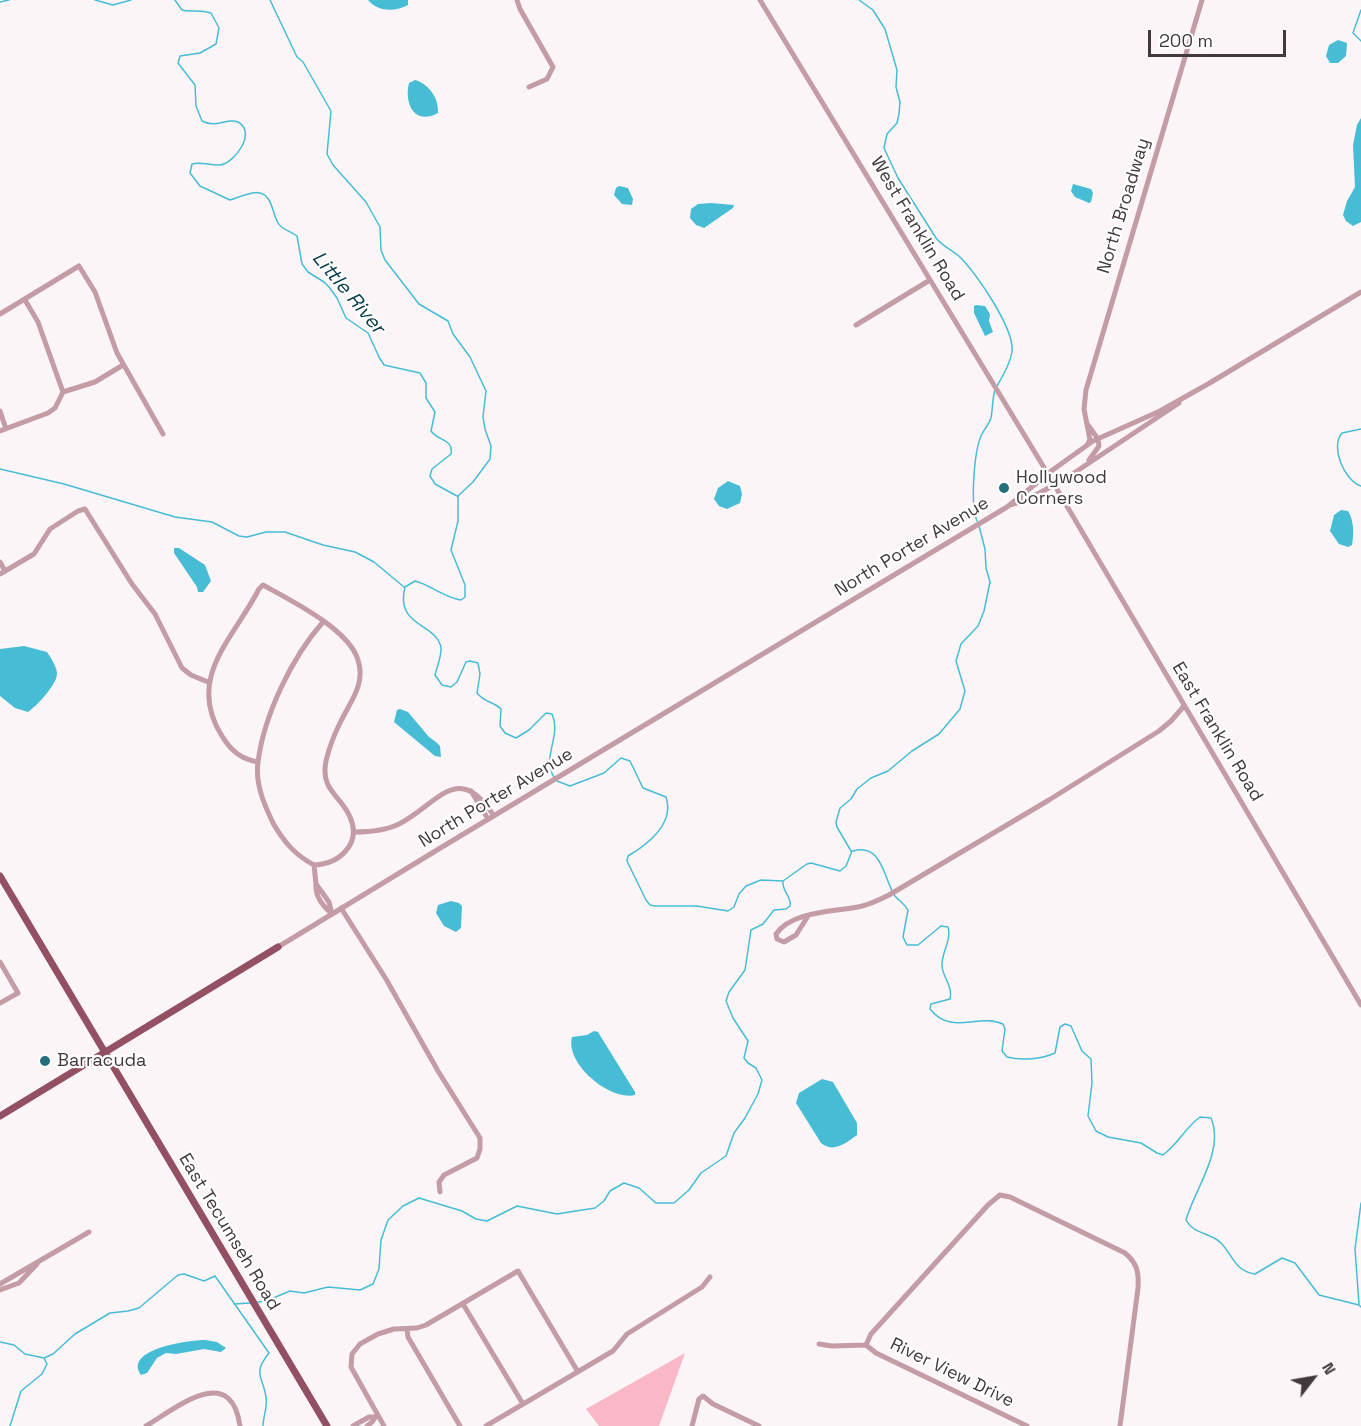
<!DOCTYPE html>
<style>
body{margin:0}
#map{position:relative;width:1361px;height:1426px;overflow:hidden;background:#fbf5f7;font-family:"Space Grotesk",sans-serif}
canvas{display:block}
.north{position:absolute;left:1283px;top:1348px;width:60px;height:60px;-webkit-text-stroke:4px #fff;paint-order:stroke;rotate:59deg;font-size:16px;font-weight:700;line-height:24px;text-align:center;color:#43383b}
.north::after{content:'';display:block;margin:auto;width:21px;height:27px;background:#43383b;clip-path:polygon(50% 0,100% 100%,50% 72%,0 100%)}
.scale{position:absolute;left:1148px;top:30px;width:138px;height:27px;box-sizing:border-box;border:3px solid #43383b;border-top:0;padding-left:8px;font-size:18px;line-height:21px;white-space:nowrap;color:#43383b;-webkit-text-stroke:4px #fff;paint-order:stroke}
</style>
<div id="map">
<canvas width="1361" height="1426"></canvas>
<div class="north">N</div>
<div class="scale">200 m</div>
</div>
<script>
const ctx = document.querySelector('canvas').getContext('2d');
ctx.lineJoin = 'round';
function fillPath(path, color) { ctx.fillStyle = color; ctx.fill(path, 'evenodd'); }
function trace(path, color, width, dash) { ctx.strokeStyle = color; ctx.lineWidth = width; ctx.lineCap = dash ? 'butt' : 'round'; ctx.setLineDash(dash || []); ctx.stroke(path); }
function write(font, color, halo, rows, align = 'center') {
  ctx.font = font + ' "Space Grotesk",sans-serif'; ctx.lineWidth = 4.5; ctx.setLineDash([]); ctx.textBaseline = 'middle'; ctx.strokeStyle = halo; ctx.fillStyle = color; for (const [text, x, y, turn = 0] of rows) {
    ctx.save(); ctx.translate(x, y); ctx.rotate((+turn || 0) * Math.PI / 180); ctx.textAlign = isNaN(turn) ? turn : align; if (halo) ctx.strokeText(text, 0, 0); ctx.fillText(text, 0, 0); ctx.restore();
  }
}
const green = new Path2D(`
 M685,1353L659,1426H599L586,1409Z`);
const water = new Path2D(`
 M368,0H408V5C395,12 378,12 368,0Z
 M1338,40L1347,43L1346,56L1338,63H1330L1326,56L1329,45Z
 M415,80C429,84 439,98 438,113C414,126 404,103 409,83Z
 M1361,118V222L1353,226L1346,221L1343,215L1347,201L1355,187L1353,145L1357,125Z
 M1073,184L1091,189L1093,193L1091,202L1089,203L1075,197L1071,191Z
 M619,186L628,188L633,199L632,205L622,204L614,195L616,188Z
 M711,203L734,205L733,208L704,228L696,225L690,218L691,209L698,204Z
 M976,305L985,306L990,314L989,321L993,332L985,336L974,313V306Z
 M728,481L740,486L742,494L740,503L727,509L719,506L714,499L718,488Z
 M1341,510L1348,511C1354,520 1354,534 1352,545L1348,547L1339,544L1330,531L1334,515Z
 M174,548H179L205,565L211,581L203,592H198L197,587L174,553Z
 M24,646L47,652C51,658 57,667 57,674C57,684 37,706 28,712L15,708L0,696V649Z
 M400,709L408,712L429,737L436,742L440,746L441,757L435,756L394,722L397,710Z
 M451,901L459,903L462,906L461,928L456,932L444,926L436,913L438,905Z
 M594,1031L598,1032L635,1092V1095C610,1101 565,1064 572,1037L587,1035Z
 M822,1079L833,1082L857,1123V1135C845,1144 833,1153 821,1143L796,1103L799,1093Z
 M205,1340L217,1342L226,1348L221,1352L204,1349L176,1354L166,1353L157,1358L147,1373L141,1375C123,1349 189,1340 205,1340Z`);
const stream = new Path2D(`
 M95,0L113,5L131,0
 M175,0L182,10C192,12 201,10 211,13L219,28L216,44L200,53L180,56L178,63L195,85L196,106L202,121C217,129 227,117 238,122C257,132 235,163 220,165C210,166 202,161 192,164L190,173L200,186L230,200C242,197 260,185 269,200C273,207 274,216 278,223C282,230 291,231 297,236L302,264L308,272L324,282L329,287L337,298L346,318L368,333L379,357L384,365L420,373L426,383V398L435,412L431,431C438,441 454,439 451,454L432,469L430,476L435,484L457,496
 M270,0L297,57L303,62L331,111L327,154L333,165L366,202L380,227L381,250L385,260L419,304L448,321L453,334L470,357L486,391L483,417L485,429L491,446L490,459L473,482L458,496
 M859,0L873,10L885,29L897,70L896,87L900,102L899,114L897,123L887,134L884,148L898,178L936,238C943,247 953,250 961,258C977,275 1015,329 1012,352C1010,364 1003,376 997,386
 M0,2L9,0
 M1361,10L1353,33L1361,41
 M1361,429L1342,433C1330,447 1344,480 1361,486
 M0,469L64,484L175,517L212,522L239,536L247,537L266,532H285L323,545L355,552L374,562L404,587
 M458,496V521L451,550L465,585V597L461,600C443,597 431,585 415,581L405,587C395,627 435,622 441,647C442,655 437,667 435,675L442,685L451,687L457,682L466,662L470,661L478,663L480,674L477,693C485,703 493,701 501,709L500,726L505,733L516,738L529,730L546,713L552,714C562,735 541,759 554,777
 M977,521C970,505 974,449 982,434C985,428 989,424 991,418C993,408 992,400 995,390
 M557,781L570,786L604,773L621,758L630,761L643,788L666,797C675,824 648,844 628,856L627,861L646,900L650,905L655,906H697L728,911L734,907L739,894L746,886L761,880L783,881L807,864L811,863L840,871L846,866L852,851
 M851,851L837,827L836,822L840,808L851,799L857,789L871,778L888,771L912,751L939,734L960,709L965,691L956,661L961,644L978,626L984,611L990,582L986,568L985,549L979,526
 M853,851C883,842 884,881 895,896C899,901 904,903 908,910L903,937L907,945H918L941,926L948,927C952,940 941,953 942,966C943,978 953,986 950,999L931,1004L930,1009C951,1036 979,1013 1003,1024L1005,1029L1002,1051L1007,1057C1021,1061 1042,1059 1055,1053L1060,1027L1065,1024L1071,1026L1082,1051L1091,1059L1092,1083L1088,1116L1096,1131L1108,1137L1141,1143L1157,1153L1163,1155C1178,1144 1185,1128 1200,1117L1211,1118C1225,1151 1194,1190 1186,1220C1194,1235 1210,1232 1221,1243C1234,1257 1235,1271 1255,1274L1282,1258L1295,1263L1319,1295L1359,1305L1361,1307
 M258,1302L266,1301L290,1291L304,1293L328,1287L360,1290L373,1284L379,1269L381,1240L388,1220L403,1206L419,1198L462,1211L476,1219L487,1221L517,1206L557,1214L595,1208L604,1201L610,1191L624,1183L639,1188L656,1203H674L689,1190L701,1173L726,1156L734,1133L745,1118L758,1094L762,1080L756,1068L748,1063L744,1058L748,1041L733,1018L726,1001L729,992L745,970L751,930L763,924L774,910L786,909L790,906C792,897 782,891 783,882
 M234,1304L250,1303
 M1359,1304L1355,1249L1361,1203
 M0,1342L14,1345L25,1354L44,1358L53,1354L75,1334L110,1313L128,1311L139,1308L178,1275L184,1274L204,1281L215,1276L269,1353C252,1374 263,1376 266,1397C268,1406 263,1417 263,1426
 M10,1426L21,1391L42,1374L47,1364L44,1358`);
const minor = new Path2D(`
 M517,0L520,9L553,67L547,79L529,87
 M760,0L1048,474L1361,1005
 M25,300L38,322L63,392
 M0,314L79,266L95,292L117,353L163,434
 M856,325L930,280
 M63,392L95,382L123,365
 M0,411L6,429
 M1088,425L1098,439L1099,446L1089,460
 M0,431L48,413L55,408L63,392
 M1087,445L1090,440L1084,409L1086,390L1202,0
 M1010,505L1026,500L1062,481L1179,403
 M0,562L5,571
 M0,574L34,554L50,529L78,511L85,509L132,584L155,614L182,668L191,675L208,682
 M258,762C241,759 231,751 222,736C185,678 234,638 259,589L263,585C290,600 349,629 358,660C366,684 350,702 340,723C334,735 329,748 326,761C320,791 341,795 350,817C362,844 339,864 314,865L316,884
 M471,791L488,819
 M354,832C370,832 385,831 399,824C437,805 458,759 494,816
 M314,865C295,855 284,842 273,823C264,804 255,784 258,762C264,715 292,657 323,622
 M316,884L329,902L332,914C323,906 315,897 316,884Z
 M341,908L386,979L438,1071L480,1138V1149L477,1158L444,1175L439,1182L440,1192
 M808,916L796,935L784,942L777,939L776,934C792,911 833,912 858,907C869,905 879,900 889,895L1049,800L1159,731L1171,721L1184,706
 M278,947L442,847L1007,507L1054,469L1093,441L1160,411L1208,384L1361,292
 M0,962L18,993L0,1003
 M0,1284L89,1232
 M0,1290L19,1283L37,1264
 M463,1304L523,1404
 M407,1329L408,1337L460,1426
 M819,1344L832,1346L866,1345
 M866,1345L871,1334L988,1205L1000,1195L1010,1197L1125,1253C1137,1263 1139,1272 1138,1288L1120,1426
 M866,1345L876,1353L1027,1426
 M146,1426C176,1408 231,1362 240,1426
 M353,1426L369,1417H374
 M367,1426L372,1422L376,1416
 M384,1426L351,1367L352,1354L360,1344L378,1334L394,1329L417,1328L426,1325L518,1271L578,1372
 M486,1426L613,1351L627,1334L702,1287L710,1277
 M692,1426L699,1399L703,1396L713,1404L759,1426`);
const major = new Path2D(`
 M0,876L327,1426
 M0,1116L278,947`);
const markers = [
 [1004,488,6,"#276e7c"],
 [45,1061,6,"#276e7c"]
];
const streetNames = [
 ["North Broadway",1124,206,-73],
 ["West Franklin Road",917,229,59],
 ["North Porter Avenue",912,547,-31],
 ["East Franklin Road",1217,732,59],
 ["North Porter Avenue",496,798,-31],
 ["East Tecumseh Road",229,1232,59],
 ["River View Drive",952,1373,26]
];
const poiNames = [
 ["Hollywood",1016,478],
 ["Corners",1016,499],
 ["Barracuda",57,1061]
];
const waterNames = [
 ["Little River",348,293,50]
];
fillPath(green, '#fab7c7');
fillPath(water, '#47bdd5');
trace(stream, '#47bdd5', 1.5);
trace(minor, '#c49ca5', 5);
trace(major, '#935062', 7);
for (const [x, y, r, color] of markers) { const dot = new Path2D(); dot.arc(x, y, r, 0, 2 * Math.PI); ctx.fillStyle = color; ctx.fill(dot); trace(dot, '#fff', 2); }
write('18px', '#43383b', '#fff', streetNames);
write('18px', '#43383b', '#fff', poiNames, 'left');
write('italic 20px', '#084049', '#fff', waterNames);
</script>
